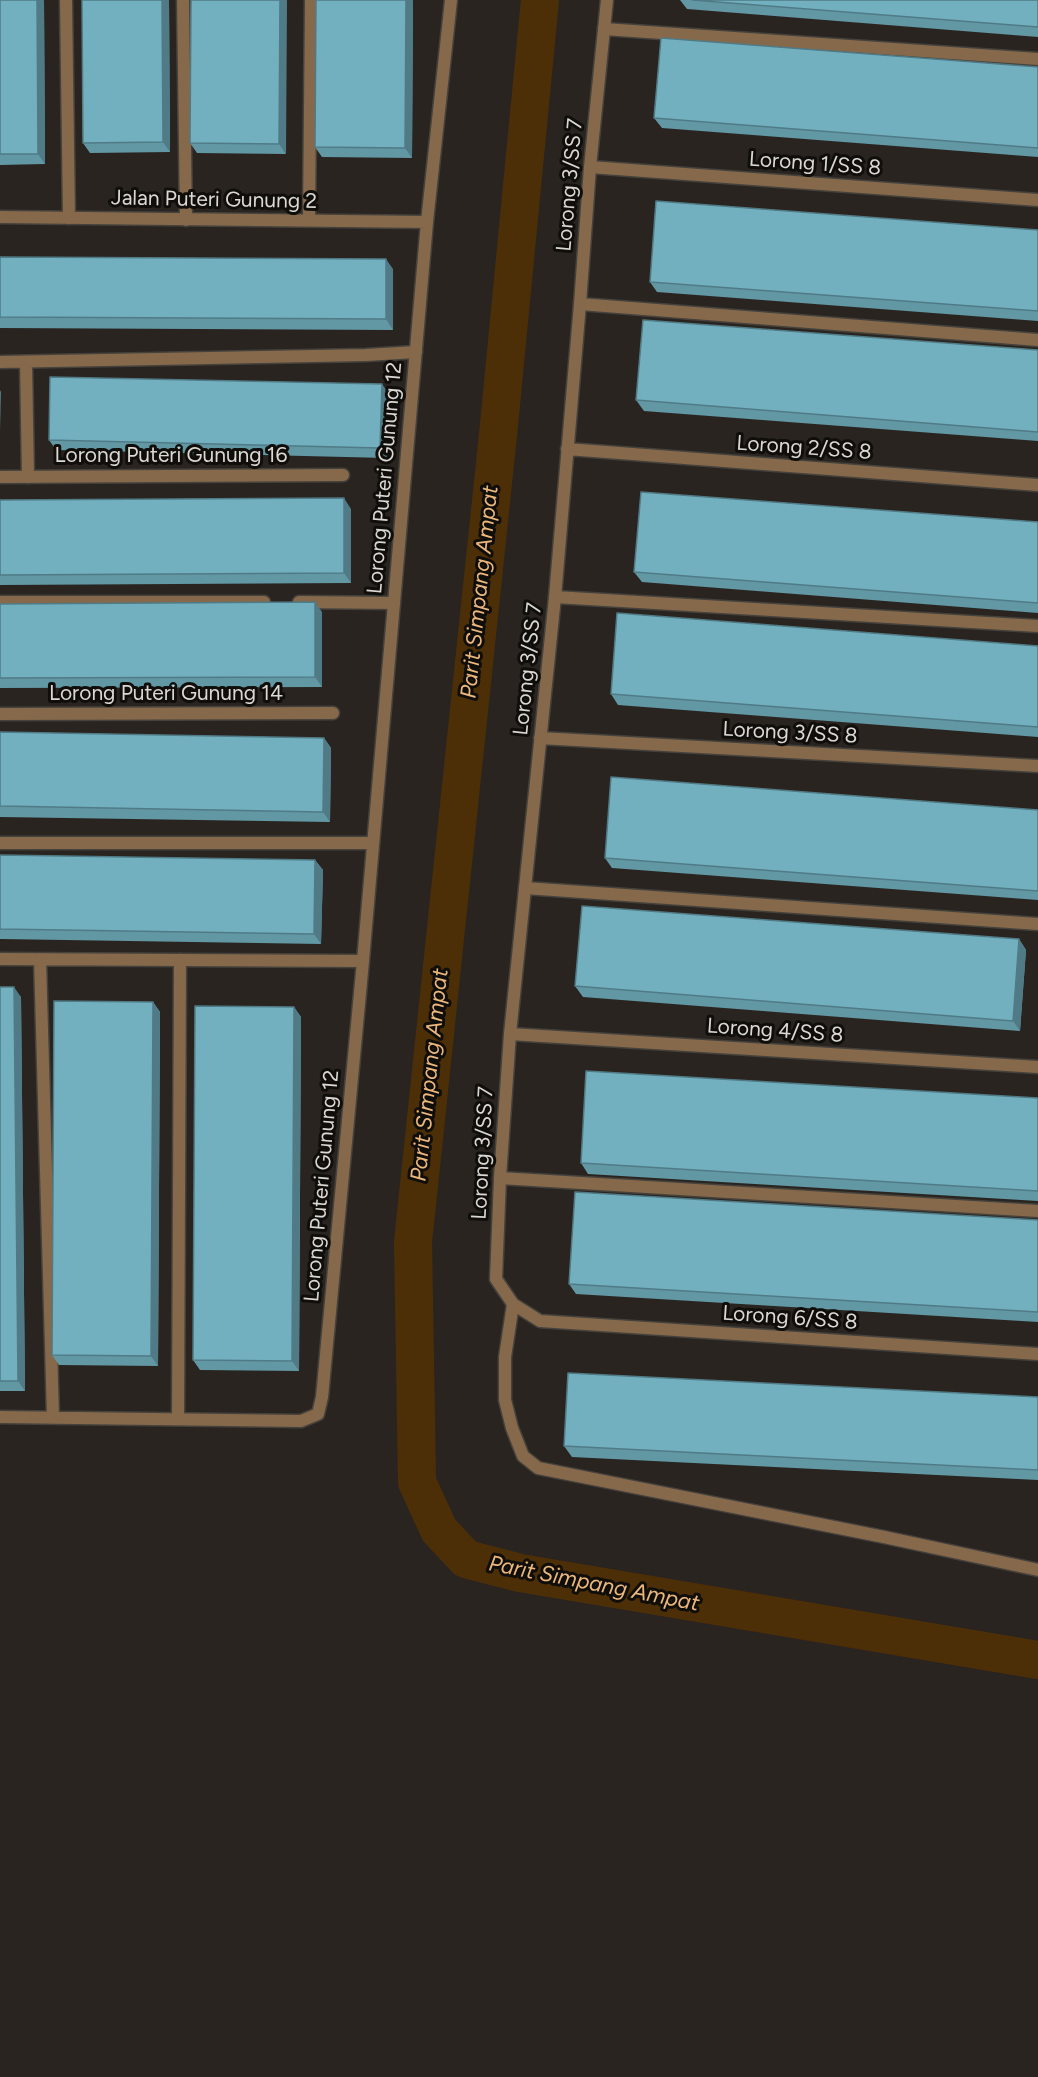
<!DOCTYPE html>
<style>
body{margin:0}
canvas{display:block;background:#29241f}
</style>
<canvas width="1038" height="2077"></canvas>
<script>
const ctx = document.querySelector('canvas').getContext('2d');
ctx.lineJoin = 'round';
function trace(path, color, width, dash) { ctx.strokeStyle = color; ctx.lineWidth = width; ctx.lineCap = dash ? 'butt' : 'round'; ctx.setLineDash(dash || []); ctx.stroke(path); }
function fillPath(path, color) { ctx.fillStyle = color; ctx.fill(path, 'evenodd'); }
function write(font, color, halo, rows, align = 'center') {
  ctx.font = font + ' Figtree,sans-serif'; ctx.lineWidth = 6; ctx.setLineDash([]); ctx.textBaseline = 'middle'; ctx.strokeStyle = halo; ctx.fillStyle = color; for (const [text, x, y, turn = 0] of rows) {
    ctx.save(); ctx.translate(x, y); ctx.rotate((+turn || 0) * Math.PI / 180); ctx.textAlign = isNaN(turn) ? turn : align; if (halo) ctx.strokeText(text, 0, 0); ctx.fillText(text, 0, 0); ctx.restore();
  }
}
const canal = new Path2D(`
 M540,0L498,435L413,1242L417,1482L439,1530L466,1559L520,1573L1038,1660`);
const service = new Path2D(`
 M66,0L69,218
 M604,29L1038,59
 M309,220L311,0
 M580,304L1038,340
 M0,362L366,355L416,352
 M26,362L28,477
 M555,597L1038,626
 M0,602H264
 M299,602L394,603
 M0,843H373
 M525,888L1038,924
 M500,1178L1038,1211
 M513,1304L505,1357V1400L512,1428L523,1456L538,1468L884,1537L1038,1570
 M178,1419L180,960`);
const minor = new Path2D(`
 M183,0L186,220
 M607,0L590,167L580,304L555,597L510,1034L500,1178L496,1279L513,1304L540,1321L1038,1354
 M590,167L1038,200
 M0,217L427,222
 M567,449L1038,485
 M0,477L343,475
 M0,714L333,713
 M540,738L1038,766
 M0,959L363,961
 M40,959L53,1417
 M510,1034L1038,1067
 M0,1417L301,1421L318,1414L322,1397L363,961L427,222L451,0`);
const wall = new Path2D(`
 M0,0H44L45,164L0,165Z
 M82,0H169L170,152L90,153L83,143Z
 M191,0L286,154L197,153L190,143Z
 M316,0H413L412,158L322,157L315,147Z
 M680,0H1038V37L687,9Z
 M1038,67V157L662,128L654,118Z
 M1038,230V321L657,292L650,282Z
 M0,257L393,269V330L0,328Z
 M1038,350V441L644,411L636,400Z
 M389,394L387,458L56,450L49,440Z
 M0,500L351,509V583L0,585Z
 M1038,522V613L642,582L634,572Z
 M0,604L322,612V687L0,688Z
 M1038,646V737L618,705L611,694Z
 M0,732L324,738L331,748L330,822L0,817Z
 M1038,810V900L612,868L605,858Z
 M0,855L315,860L323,870L321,944L0,939Z
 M1019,939L1026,950L1020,1031L583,997L575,986Z
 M0,987L21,997L25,1391H0Z
 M153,1002L160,1012L158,1366L59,1365L52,1355Z
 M294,1007L301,1017L299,1371L200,1370L193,1360Z
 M1038,1098V1201L588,1174L581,1163Z
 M1038,1220V1322L576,1294L569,1284Z
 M1038,1397V1480L572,1457L564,1446Z`);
const shadedWall = new Path2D(`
 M37,0H44L45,164L38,154Z
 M162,0H169L170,152L163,142Z
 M280,0H287L286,154L279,144Z
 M406,0H413L412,158L405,148Z
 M386,259L393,269V330L386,319Z
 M382,384L389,394L387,458L380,448Z
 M0,390L1,392L0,431Z
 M344,498L351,509V583L344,573Z
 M315,602L322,612V687L315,677Z
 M324,738L331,748L330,822L323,812Z
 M315,860L323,870L321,944L314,934Z
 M1019,939L1026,950L1020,1031L1013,1021Z
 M14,987L21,997L25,1391L18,1381Z
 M153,1002L160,1012L158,1366L151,1356Z
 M294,1007L301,1017L299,1371L292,1361Z`);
const building = new Path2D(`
 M0,0H37L38,154H0Z
 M82,0H162L163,142L83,143Z
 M191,0H280L279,144L190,143Z
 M316,0H406L405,148L315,147Z
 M692,0H1038V27Z
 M661,38L1038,67V148L654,118Z
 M656,201L1038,230V311L650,282Z
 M0,257L386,259V319L0,317Z
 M643,320L1038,350V432L636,400Z
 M50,377L382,384L380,448L49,440Z
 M641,492L1038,522V603L634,572Z
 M344,498V573L0,575V500Z
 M315,602V677L0,678V604Z
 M617,613L1038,646V727L611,694Z
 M0,732L324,738L323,812L0,806Z
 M611,777L1038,810V891L605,858Z
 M0,855L315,860L314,934L0,929Z
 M582,906L1019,939L1013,1021L575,986Z
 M0,987H14L18,1381H0Z
 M54,1001L153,1002L151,1356L52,1355Z
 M195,1006L294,1007L292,1361L193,1360Z
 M586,1071L1038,1098V1191L581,1163Z
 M575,1192L1038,1220V1312L569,1284Z
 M568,1373L1038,1397V1470L564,1446Z`);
const streetNames = [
 ["Lorong 1/SS 8",815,164,4],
 ["Lorong 3/SS 7",570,185,-85],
 ["Jalan Puteri Gunung 2",214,200,1],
 ["Lorong 2/SS 8",804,448,4],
 ["Lorong Puteri Gunung 16",171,456],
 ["Lorong Puteri Gunung 12",385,478,-85],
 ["Lorong 3/SS 7",528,669,-84],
 ["Lorong Puteri Gunung 14",166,694],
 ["Lorong 3/SS 8",790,733,3],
 ["Lorong 4/SS 8",775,1031,4],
 ["Lorong 3/SS 7",483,1153,-87],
 ["Lorong Puteri Gunung 12",322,1186,-85],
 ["Lorong 6/SS 8",790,1318,4]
];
const waterNames = [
 ["Parit Simpang Ampat",480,592,-84],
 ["Parit Simpang Ampat",430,1075,-84],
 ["Parit Simpang Ampat",594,1584,11]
];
trace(canal, '#4d2f07', 38);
trace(service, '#45413c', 15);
trace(minor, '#45413c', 15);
trace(service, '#85694a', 12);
trace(minor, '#85694a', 12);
fillPath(wall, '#6297a4');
fillPath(shadedWall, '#507b86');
fillPath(building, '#72b0bf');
trace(building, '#507b86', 1.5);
write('21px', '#dbd8d4', '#100e0b', streetNames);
write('italic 22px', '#ecb77c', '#100e0b', waterNames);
</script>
